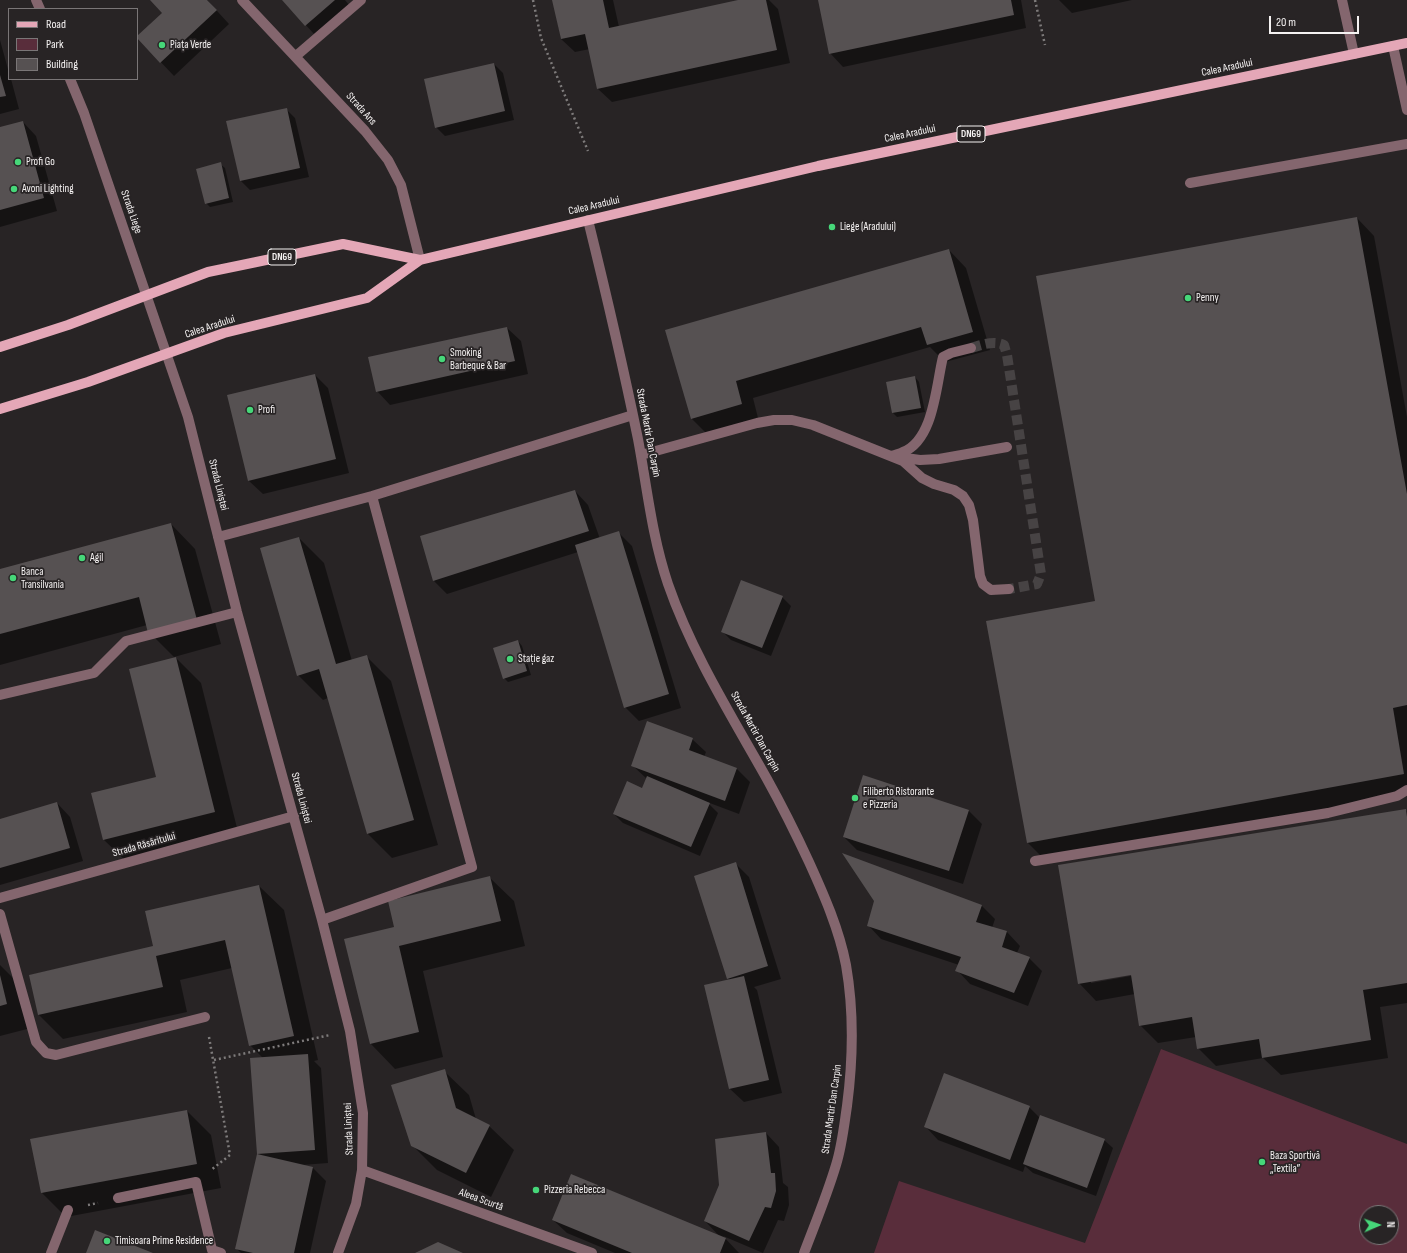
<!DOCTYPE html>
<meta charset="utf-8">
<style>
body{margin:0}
#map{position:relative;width:1407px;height:1253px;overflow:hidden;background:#282425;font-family:"Sofia Sans Condensed",sans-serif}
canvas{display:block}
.legend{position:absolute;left:8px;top:8px;width:130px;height:72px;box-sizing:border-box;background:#282425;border:1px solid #7a7677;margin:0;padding:5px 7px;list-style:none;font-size:12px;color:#f5f2f2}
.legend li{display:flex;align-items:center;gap:8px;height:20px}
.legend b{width:20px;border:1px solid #7a7677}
.north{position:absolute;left:1359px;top:1205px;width:40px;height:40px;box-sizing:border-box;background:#282425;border:1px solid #7a7677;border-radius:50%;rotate:88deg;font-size:11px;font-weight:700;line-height:16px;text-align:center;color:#f5f2f2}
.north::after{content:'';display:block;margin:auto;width:14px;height:18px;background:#46d779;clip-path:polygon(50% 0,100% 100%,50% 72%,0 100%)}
.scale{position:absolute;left:1269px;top:16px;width:90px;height:18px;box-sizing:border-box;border:2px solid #f5f2f2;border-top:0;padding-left:5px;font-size:12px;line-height:14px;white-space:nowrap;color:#f5f2f2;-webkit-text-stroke:3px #282425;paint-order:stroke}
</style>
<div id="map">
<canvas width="1407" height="1253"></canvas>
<ul class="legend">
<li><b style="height:5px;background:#e4a7b7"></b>Road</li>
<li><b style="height:11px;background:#592d3b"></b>Park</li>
<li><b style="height:11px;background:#565152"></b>Building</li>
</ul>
<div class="north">N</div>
<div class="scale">20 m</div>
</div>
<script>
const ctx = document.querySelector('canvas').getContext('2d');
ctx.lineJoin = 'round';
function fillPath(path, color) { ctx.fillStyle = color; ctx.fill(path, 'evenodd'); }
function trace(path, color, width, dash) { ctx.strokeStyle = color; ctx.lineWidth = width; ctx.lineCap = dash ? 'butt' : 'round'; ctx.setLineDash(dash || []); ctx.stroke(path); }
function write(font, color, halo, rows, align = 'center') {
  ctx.font = font + ' "Sofia Sans Condensed",sans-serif'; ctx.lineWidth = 3.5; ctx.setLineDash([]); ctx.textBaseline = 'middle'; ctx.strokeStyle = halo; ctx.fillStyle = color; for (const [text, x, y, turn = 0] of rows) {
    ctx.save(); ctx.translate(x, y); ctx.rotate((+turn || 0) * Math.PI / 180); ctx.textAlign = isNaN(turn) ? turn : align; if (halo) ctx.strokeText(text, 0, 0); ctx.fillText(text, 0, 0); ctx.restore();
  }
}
const green = new Path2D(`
 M1161,1049L1407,1144V1253H874L899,1181L1085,1243ZM1367,1213H1391V1237H1367Z`);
const shadow = new Path2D(`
 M151,0H207L229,24L174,76L137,37L163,13Z
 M283,0H345L349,5L314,34Z
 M553,0H613L619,27L742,0H769L778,9L790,63L612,102L598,89L590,49L575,52L561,39Z
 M819,0H1021L1026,28L843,67L830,53Z
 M1059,0H1132L1072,13Z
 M0,40L9,73V79H11L19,109L0,114Z
 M494,64L503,73L514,120L445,136L436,127Z
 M286,109L295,118L309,177L250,190L241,181L227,122Z
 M23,122L36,136L57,211L0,227V128Z
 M220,164L225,168L233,202L210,207L206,203Z
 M1357,218L1374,236L1407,417V794L1045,860L1027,842L1096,602Z
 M949,250L966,268L990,350L945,362L930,347L753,398L759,422L709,436L692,419L667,331Z
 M507,328L521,341L528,374L390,405L377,391Z
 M315,375L328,388L349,473L263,494L249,481L228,396Z
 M915,377L919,382L925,412L897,417L893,413Z
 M575,491L588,505L600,539L619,533L632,546L681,708L639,721L625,707L578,552L447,594L434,581Z
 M171,524L195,549L221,644L174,657L149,632L147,625L0,665V570Z
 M299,538L324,563L352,661L366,656L391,681L438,845L392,858L368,834L328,698L323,700L298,675Z
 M782,597L791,606L771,656L731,640L722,631Z
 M518,641L522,646L531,675L508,682L504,678Z
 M176,658L201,683L239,836L129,864L104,840L158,777Z
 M692,739L706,752L704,757L737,769L750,782L739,814L707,802L718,813L700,856L623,823L614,814L642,789L647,779L632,765Z
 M864,777L969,811L982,824L963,884L857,850L844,837Z
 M57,803L70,817L83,861L0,885V820Z
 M1405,810L1407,811V1003L1380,1007L1388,1058L1281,1075L1263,1058L1216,1066L1198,1048L1196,1037L1158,1043L1140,1025L1135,994L1096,1001L1079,983ZM1136,973V975L1091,983V981Z
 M735,863L749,877L781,979L754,987L757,990L782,1093L744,1102L730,1089L705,986L730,980L728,978Z
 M489,877L514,901L525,946L423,971L443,1057L395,1069L371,1044L345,940L395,928Z
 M259,886L284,910L318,1060L314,1061L321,1068L328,1163L302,1165L313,1168L326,1181L310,1253H241L237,1249L258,1154L251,1059L263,1058L250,1045L232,968L180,980L187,1012L63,1039L39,1015L30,975L154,947Z
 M982,906L995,919L992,928L1007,932L1020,946L1017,953L1029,958L1042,971L1028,1006L970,984L957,970L959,965L881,939L868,925Z
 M0,965L22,987L31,1028L0,1036Z
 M444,1071L469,1095L476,1119L489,1126L514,1150L491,1197L437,1170L412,1145Z
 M1029,1107L1040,1118L1104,1140L1113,1148L1096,1196L1033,1173L1025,1166L1023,1172L938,1140L925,1126Z
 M187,1111L211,1135L221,1188L66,1217L42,1193Z
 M766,1133L779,1147L783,1183L788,1187L789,1205L784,1221L778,1220L763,1253L723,1236L739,1253H615L567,1233L553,1220L721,1238L705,1221Z`);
const building = new Path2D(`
 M150,0H207L217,10L160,63L137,38V36L162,13Z
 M282,0H335L305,26Z
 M552,0H603L609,28L738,0H766L777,50L597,89L585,34L561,39Z
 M818,0H1011L1014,15L829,54Z
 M494,63L505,111L435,128L424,79Z
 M0,75L6,96L0,97Z
 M287,108L300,168L240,181L226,121Z
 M23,121L44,198L0,210V127Z
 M221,162L229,198L205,204L196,169Z
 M1357,217L1407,494V705L1393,708L1404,774L1027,843L986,621L1095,601L1036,276Z
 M949,249L973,332L927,345L921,327L736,381L742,404L691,419L665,330Z
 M507,327L515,361L376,392L368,357Z
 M315,374L336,459L248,481L227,395Z
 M915,376L921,408L892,413L886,382Z
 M575,490L589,531L433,581L420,536Z
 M171,523L197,620L148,633L139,597L0,634V569Z
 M619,531L669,694L624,708L575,545Z
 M299,537L336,664L367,655L414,820L367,834L319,669L297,676L260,548Z
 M741,580L783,596L762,648L721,632Z
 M518,640L527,671L503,679L493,648Z
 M176,657L215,812L103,840L91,793L156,777L129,669Z
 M647,721L693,738L689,750L737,768L725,801L631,766Z
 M863,775L969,810L949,871L843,837Z
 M647,776L710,803L691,847L613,814L627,781L642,788Z
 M57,802L70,848L0,868V819Z
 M1406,809L1407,817V983L1363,990L1371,1040L1262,1058L1259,1039L1197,1049L1192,1017L1139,1026L1131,975L1078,984L1058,865Z
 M842,853L982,905L976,922L1007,931L1002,947L1030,957L1014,993L955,971L961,957L867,926L874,901Z
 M736,862L768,966L727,979L694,876Z
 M490,876L501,921L399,946L419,1032L370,1044L344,939L394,927L388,901Z
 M259,885L294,1036L249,1046L225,940L156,956L163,987L38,1015L29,975L153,946L145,911Z
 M0,975L7,1004L0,1006Z
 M744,976L769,1080L729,1089L704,985Z
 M308,1054L315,1150L257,1154L250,1058Z
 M445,1069L456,1108L490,1125L466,1173L411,1146L391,1085Z
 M944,1073L1030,1106L1010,1160L924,1127Z
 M187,1110L197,1164L41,1193L30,1139Z
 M1040,1115L1105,1139L1087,1188L1023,1164Z
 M766,1132L771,1173H775L776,1191L771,1208L765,1207L749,1241L704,1221L719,1185L715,1139Z
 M257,1154L313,1167L294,1253H253L235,1249Z
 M571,1174L726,1238L720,1253H632L552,1220Z
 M95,1230L153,1253H86Z
 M438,1242L463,1253H415Z`);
const minorTunnel = new Path2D(`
 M971,348C982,345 993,340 1004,345L1007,355L1041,574L1037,584L1009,589`);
const path = new Path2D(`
 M533,0L541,38L588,151
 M1035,0L1045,45
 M209,1037L230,1155L211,1170
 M214,1060L330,1035
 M88,1205L98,1203`);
const minor = new Path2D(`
 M36,0L40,9
 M242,0L365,131L388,160L401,185L420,260
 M1342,0L1354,54
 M1393,46L1407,110
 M296,56L361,0
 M70,79L84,113L188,417L237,612L322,920L350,1031L363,1113L362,1170L356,1204L338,1253
 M1190,183L1407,144
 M588,220C606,293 623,366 638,439C647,487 652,537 668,584C692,653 731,715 767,779C782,806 796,834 809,862C824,895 839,929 846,965C854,1011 853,1060 847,1106C844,1126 842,1146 836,1165C827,1195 815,1224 804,1253
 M971,348L951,353L943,357C936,385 934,440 903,452C899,454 895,455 891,456L920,460L939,459L1007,447
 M641,455L757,423L774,420H792L813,425L903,461L922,478L934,484L954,490L963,496L969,505L973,520L980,576L983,584L991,590L1009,589
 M218,537L372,496L633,415
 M0,695L94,673L126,641L237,612
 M1035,861L1328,813L1397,796L1407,790
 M0,898L294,816
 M0,914L36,1042L46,1053L56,1055L205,1017
 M322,920L472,867L372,496
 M362,1170L592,1253
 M118,1198L196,1182L212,1250L221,1253
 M51,1253L68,1210`);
const major = new Path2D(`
 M0,347L68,325L208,272L242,265L343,244L420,260
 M0,409L88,382L224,333L367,298L420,260L818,166L1407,43`);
const markers = [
 [162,45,4,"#46d779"],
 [18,162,4,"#46d779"],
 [14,189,4,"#46d779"],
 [832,227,4,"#46d779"],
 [1188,298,4,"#46d779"],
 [442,359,4,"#46d779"],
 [250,410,4,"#46d779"],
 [82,558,4,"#46d779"],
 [13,578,4,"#46d779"],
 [510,659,4,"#46d779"],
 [855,798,4,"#46d779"],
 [1262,1162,4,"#46d779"],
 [536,1190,4,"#46d779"],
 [107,1241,4,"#46d779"]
];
const shields = [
 [971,134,28],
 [282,257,28]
];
const shieldNames = [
 ["DN69",971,134],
 ["DN69",282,257]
];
const poiNames = [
 ["Piața Verde",170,45],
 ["Profi Go",26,162],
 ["Avoni Lighting",22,189],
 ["Liege (Aradului)",840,227],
 ["Penny",1196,298],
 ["Smoking",450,353],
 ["Barbeque & Bar",450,366],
 ["Profi",258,410],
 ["Agil",90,558],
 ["Banca",21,572],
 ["Transilvania",21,585],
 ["Stație gaz",518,659],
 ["Filiberto Ristorante",863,792],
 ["e Pizzeria",863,805],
 ["Baza Sportivă",1270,1156],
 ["„Textila”",1270,1169],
 ["Pizzeria Rebecca",544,1190],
 ["Timisoara Prime Residence",115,1241]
];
const streetNames = [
 ["Calea Aradului",1227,68,-12],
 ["Strada Ans",361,109,48],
 ["Calea Aradului",910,134,-12],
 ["Calea Aradului",594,206,-13],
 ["Strada Liege",131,212,71],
 ["Calea Aradului",210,327,-18],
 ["Strada Martir Dan Carpin",648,433,79],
 ["Strada Liniștei",218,485,76],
 ["Strada Martir Dan Carpin",755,732,61],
 ["Strada Liniștei",301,798,75],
 ["Strada Răsăritului",144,845,-16],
 ["Strada Martir Dan Carpin",832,1109,-82],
 ["Strada Liniștei",349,1129,-92],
 ["Aleea Scurtă",481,1200,20]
];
fillPath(green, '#592d3b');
fillPath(shadow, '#0007');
fillPath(building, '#565152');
trace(minorTunnel, '#474344', 10, [10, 5]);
trace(path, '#7e7b7b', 2.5, [2, 3]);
trace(minor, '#84666e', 10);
trace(major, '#e4a7b7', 10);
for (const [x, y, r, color] of markers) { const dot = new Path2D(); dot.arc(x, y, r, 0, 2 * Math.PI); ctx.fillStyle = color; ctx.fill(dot); trace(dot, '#282425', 1.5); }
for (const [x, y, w] of shields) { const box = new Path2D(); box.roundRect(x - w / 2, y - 8, w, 16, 3); ctx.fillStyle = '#282425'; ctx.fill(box); trace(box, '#f5f2f2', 1); }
write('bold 10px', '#f5f2f2', null, shieldNames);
write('11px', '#f5f2f2', '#282425', poiNames, 'left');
write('11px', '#f5f2f2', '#282425', streetNames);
</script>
